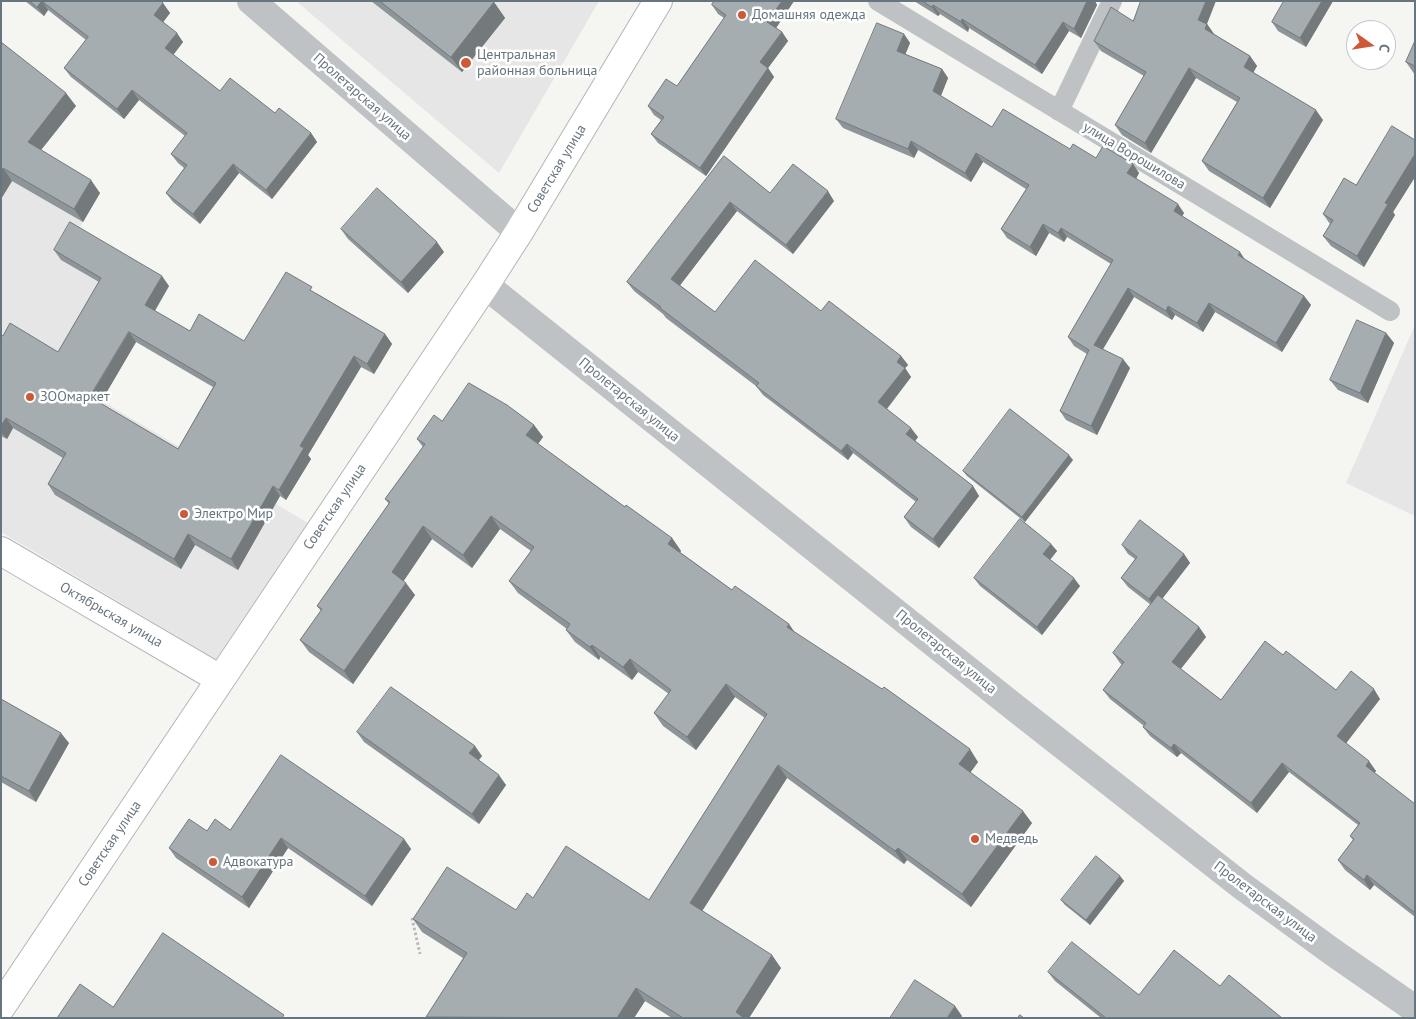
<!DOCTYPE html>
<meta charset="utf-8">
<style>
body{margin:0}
#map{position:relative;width:1416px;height:1019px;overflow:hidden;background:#f5f5f1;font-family:"PT Sans",sans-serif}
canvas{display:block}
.frame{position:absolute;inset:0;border:2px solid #67757f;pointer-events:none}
.north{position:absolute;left:1346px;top:20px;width:50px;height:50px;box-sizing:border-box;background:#fff;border:1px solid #c2c8cc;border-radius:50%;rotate:103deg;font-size:14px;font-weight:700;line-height:20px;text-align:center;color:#67757f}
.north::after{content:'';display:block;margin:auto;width:18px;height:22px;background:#cf5837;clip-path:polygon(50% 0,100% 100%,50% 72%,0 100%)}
</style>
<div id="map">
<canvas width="1416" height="1019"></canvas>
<div class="frame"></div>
<div class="north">С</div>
</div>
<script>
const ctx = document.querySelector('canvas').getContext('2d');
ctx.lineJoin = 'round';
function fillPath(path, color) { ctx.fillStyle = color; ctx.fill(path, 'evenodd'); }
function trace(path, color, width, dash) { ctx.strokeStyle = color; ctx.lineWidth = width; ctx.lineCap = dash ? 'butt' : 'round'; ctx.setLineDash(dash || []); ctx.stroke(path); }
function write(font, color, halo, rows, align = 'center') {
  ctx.font = font + ' "PT Sans",sans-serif'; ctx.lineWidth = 5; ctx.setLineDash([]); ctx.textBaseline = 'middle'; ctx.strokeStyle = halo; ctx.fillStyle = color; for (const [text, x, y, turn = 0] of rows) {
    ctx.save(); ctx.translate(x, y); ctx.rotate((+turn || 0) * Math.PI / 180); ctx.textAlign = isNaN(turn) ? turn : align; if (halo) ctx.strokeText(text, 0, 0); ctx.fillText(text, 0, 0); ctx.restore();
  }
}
const built = new Path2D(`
 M296,1H599L499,173Z
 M1,134L100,193L77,232L169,286L102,401L308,523L216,659L1,532Z
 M1415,325V516L1346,483Z`);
const path = new Path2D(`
 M412,918L420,954`);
const lane = new Path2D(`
 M878,1L1390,311
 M1059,111L1112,1`);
const street = new Path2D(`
 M251,1L519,232
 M485,285L1014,707L1242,886L1334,953L1415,1009`);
const secondary = new Path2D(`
 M1,551L220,679
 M1,1007L485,285L519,232L658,1`);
const wall = new Path2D(`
 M25,1H161L170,13L163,22L183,42L173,55L220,91L275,113L311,133L317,142L272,199L239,173L200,224L173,202L166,193L184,168L178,163L171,154L185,136L139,100L124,119L71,77L64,68L86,40L48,10L44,16Z
 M371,1H493L505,18L462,72Z
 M714,1H794L776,28L782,32L788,41L768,68L774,77L706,176L658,143L651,134L661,120L654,115L648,106L677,86L724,18L718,14L712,5Z
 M914,1H1095L1097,5L1081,38L1069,31L1042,74L969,28L968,32L940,14L938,16Z
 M1284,1H1333L1306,47L1278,31L1272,22Z
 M1133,21L1207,24L1214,34L1250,56L1257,66L1253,72L1323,120L1270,208L1209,171L1202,161L1237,102L1196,78L1151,153L1122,135L1115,125L1144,76L1101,51L1094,41Z
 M904,34L910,43L905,54L942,69L948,78L941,96L992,127L1070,149L1096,158L1133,164L1139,173L1136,179L1184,213L1182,216L1246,261L1304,296L1311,305L1282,352L1215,312L1203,332L1175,315L1172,320L1134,297L1103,349L1130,368L1097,435L1066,420L1060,411L1087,354L1074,346L1068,337L1111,264L1067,237L1064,242L1049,233L1036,256L1007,238L1001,229L1026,189L983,162L971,182L918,150L914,158L843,128L836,119Z
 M1415,41V75L1406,62Z
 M1,42L76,106L41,150L100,193L83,222L12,181L1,199Z
 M1415,140V177L1393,212L1395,215L1364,267L1331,246L1323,236L1330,224L1323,214L1356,185Z
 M724,156L770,193L834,201L793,254L737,211L680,285L715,312L821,311L901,356L908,365L905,368L911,377L887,409L918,437L915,441L973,486L979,496L939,548L911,527L904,517L916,502L853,453L848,460L763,395L756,386L666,318L663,314L634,291L627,282Z
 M341,229L444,252L408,293L348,239Z
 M54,250L169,286L155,311L190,331L244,341L316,293L385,334L392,344L374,374L361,367L308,455L311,459L286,500L280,496L238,570L195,545L181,569L55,495L48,484L63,458L13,428L7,439L1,436V335L58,352L99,282L61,260ZM136,342L213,387L178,449L100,403Z
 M1386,333L1394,343L1368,403L1338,390L1330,380Z
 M442,421L534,425L543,437L538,444L625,507L672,538L681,551L680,552L732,590L794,632L978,762L970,773L1032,823L971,907L907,860L904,864L787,778L702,911L781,968L749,1018H672L645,1001L634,1018H426L463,958L422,932L413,919L516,910L533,898L649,900L765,718L735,697L696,750L663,726L654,713L669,694L638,672L632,680L600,657L599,660L575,642L566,630L567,629L518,593L509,581L531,551L500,529L472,568L432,539L403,581L415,595L353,684L309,652L300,640L321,611L317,606L389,504L385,499L423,447L417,439Z
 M1073,460L1025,522L967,476L963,471Z
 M1051,544L1057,551L1050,560L1080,586L1042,635L980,586L974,578Z
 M1122,545L1184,554L1190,563L1162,599L1199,627L1206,637L1181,669L1221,700L1283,655L1336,690L1380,699L1346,743L1376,771L1374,773L1415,804V917L1374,885L1370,890L1345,870L1338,860L1353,840L1350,836L1358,825L1289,772L1257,813L1181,753L1177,757L1150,736L1143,727L1144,726L1110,699L1103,690L1122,665L1120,663L1113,653L1151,605L1128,587L1121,578L1135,559L1128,554Z
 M1,699L69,743L36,802L1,782Z
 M357,732L482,756L479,760L506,785L479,824L364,742Z
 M230,830L404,839L411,849L372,906L288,848L249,908L176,858L169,848L207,831Z
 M1120,876L1124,881L1090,925L1065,905L1061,900Z
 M1048,972L1139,995L1220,986L1282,1018H1101L1055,981Z`);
const shadedWall = new Path2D(`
 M42,1L48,10L44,16L37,7Z
 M782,1H794L774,31L767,22Z
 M1087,1H1095L1097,5L1081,38L1074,29Z
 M1206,1H1216L1207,24L1214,34L1212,38L1198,20Z
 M1322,1H1333L1306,47L1300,38Z
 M494,2L505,18L462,72L451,57Z
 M163,3L170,13L161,25L154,15Z
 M933,5L940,14L938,16L932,7Z
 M962,19L969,28L968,32L961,22Z
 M1063,22L1069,31L1042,74L1035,65Z
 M782,32L788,41L768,68L774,77L706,176L700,168L760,62Z
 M177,33L183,42L171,58L165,48Z
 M904,34L910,43L903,60L897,51Z
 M1250,56L1257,66L1251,77L1244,67Z
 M1189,68L1196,78L1151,153L1145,143Z
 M942,69L948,78L939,100L933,91Z
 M132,90L139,100L124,119L117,109Z
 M66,93L76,106L37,155L28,142Z
 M1316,110L1323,120L1270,208L1263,198Z
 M311,133L317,142L272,199L266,190Z
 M911,141L918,150L914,158L908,149Z
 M976,153L983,162L971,182L965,173Z
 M1415,154V177L1393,212L1395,215L1364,267L1357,256L1385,203Z
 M233,164L239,173L200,224L193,214Z
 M1133,164L1139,173L1134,182L1127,173Z
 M3,168L12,181L1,199V171Z
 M91,180L100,193L83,222L74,209Z
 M828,191L834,201L793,254L786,245Z
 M730,202L737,211L678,288L671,279Z
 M1178,204L1184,213L1180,220L1174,211Z
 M1043,224L1049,233L1036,256L1030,247Z
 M1061,228L1067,237L1064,242L1058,233Z
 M437,242L444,252L408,293L401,282Z
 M1240,252L1246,261L1238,255Z
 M162,276L169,286L152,315L145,305Z
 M1128,288L1134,297L1100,354L1094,345Z
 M1304,296L1311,305L1282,352L1276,343Z
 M1209,303L1215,312L1203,332L1197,323Z
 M1168,306L1175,315L1172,320L1166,311Z
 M129,332L136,342L98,407L90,397Z
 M1386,333L1394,343L1368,403L1360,393Z
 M385,334L392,344L374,374L367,364Z
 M354,356L361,367L308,455L311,459L286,500L279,490L300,446Z
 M901,356L908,365L905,368L911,377L885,411L878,402L897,362Z
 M1123,359L1130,368L1097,435L1091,426Z
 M6,418L13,428L7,439L1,432V426Z
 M534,425L543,437L535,448L526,435Z
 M911,428L918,437L913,444L906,434Z
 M847,444L853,453L848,460L841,451Z
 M1069,455L1073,460L1025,522L1022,517Z
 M273,486L280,496L238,570L231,559Z
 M973,486L979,496L939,548L933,539Z
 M491,516L500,529L472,568L463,555Z
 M423,526L432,539L401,585L392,572Z
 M188,534L195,545L181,569L174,559Z
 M672,538L681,551L677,556L668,544Z
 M1051,544L1057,551L1048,562L1043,554Z
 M1184,554L1190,563L1155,608L1149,599Z
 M1074,578L1080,586L1042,635L1037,627Z
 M406,583L415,595L353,684L344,671Z
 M789,624L798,637L787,627Z
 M1199,627L1206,637L1178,672L1172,662Z
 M592,645L600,657L599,660L590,647Z
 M630,659L638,672L632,680L623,667Z
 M726,684L735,697L696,750L687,737Z
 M1374,689L1380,699L1344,746L1337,736Z
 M61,733L69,743L36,802L29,791Z
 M1174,744L1181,753L1177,757L1171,748Z
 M475,746L482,756L476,763L469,753Z
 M970,749L978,762L967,777L959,764Z
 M1369,761L1376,771L1372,776L1366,766Z
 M1282,763L1289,772L1257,813L1251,803Z
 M778,765L787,778L699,916L690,903Z
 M499,775L506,785L479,824L472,814Z
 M1023,811L1032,823L971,907L962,894Z
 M281,838L288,848L249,908L242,897Z
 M404,839L411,849L372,906L365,896Z
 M898,848L907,860L904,864L895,851Z
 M1367,875L1374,885L1370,890L1364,880Z
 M1120,876L1124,881L1090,925L1086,920Z
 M772,955L781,968L749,1018H740L736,1012Z
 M636,988L645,1001L634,1018H617Z
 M955,1006L962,1016L961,1018H947Z`);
const building = new Path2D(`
 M30,1H42L37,7Z
 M42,1H161L163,3L154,15L177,33L165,48L220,91L230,78L275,113L279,108L311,133L266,190L233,164L193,214L166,193L187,165L171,154L187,133L132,90L117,109L64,68L88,37Z
 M380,1H493L494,2L451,57Z
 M714,1H782L767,22L782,32L760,62L768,68L700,168L651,134L664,117L648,106L666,79L677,86L726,15L712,5Z
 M923,1H1087L1074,29L1063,22L1035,65L962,19L961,22L933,5L932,7Z
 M1141,1H1206L1198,20L1207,24L1205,29L1250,56L1244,67L1316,110L1263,198L1202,161L1240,98L1189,68L1145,143L1115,125L1146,72L1094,41L1111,7L1133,21Z
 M1284,1H1322L1300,38L1272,22Z
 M877,23L904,34L897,51L942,69L933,91L992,127L1003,109L1070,149L1073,144L1096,158L1103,146L1133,164L1127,173L1178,204L1174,211L1240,252L1238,255L1304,296L1276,343L1209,303L1197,323L1168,306L1166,311L1128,288L1094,345L1123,359L1091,426L1060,411L1089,350L1068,337L1113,260L1061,228L1058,233L1043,224L1030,247L1001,229L1029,185L976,153L965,173L911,141L908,149L836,119Z
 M1415,41V66L1406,62Z
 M1,42L66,93L28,142L91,180L74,209L3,168L1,171Z
 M1392,126L1415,140V154L1385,203L1388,204L1357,256L1323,236L1333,220L1323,214L1344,178L1356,185Z
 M724,156L770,193L793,164L828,191L786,245L730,202L671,279L715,312L755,260L821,311L829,301L901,356L897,362L905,368L878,402L911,428L906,434L973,486L933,539L904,517L918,499L847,444L841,451L756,386L759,383L660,308L661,307L627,282Z
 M377,188L437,242L401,282L341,229Z
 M70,222L162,276L145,305L190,331L199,314L244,341L286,272L312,287L310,290L385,334L367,364L354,356L300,446L304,448L279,490L273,486L231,559L188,534L174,559L48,484L66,453L6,418L1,426V335L3,336L10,323L58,352L101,278L54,250ZM129,332L216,383L178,449L90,397Z
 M1357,320L1386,333L1360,393L1330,380Z
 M469,383L507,405L534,425L526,435L625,507L626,505L672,538L668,544L732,590L735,586L755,600L789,624L787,627L882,689L884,687L970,749L959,764L1023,811L962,894L898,848L895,851L778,765L690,903L772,955L736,1012L744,1018H683L636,988L617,1018L426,1017L467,953L413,919L447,867L516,910L527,893L533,898L566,846L649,900L767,714L726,684L687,737L654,713L671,690L630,659L623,667L592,645L590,647L566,630L570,624L509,581L534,547L491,516L463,555L423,526L392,572L406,583L344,671L300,640L322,609L317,606L390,502L385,499L425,444L417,439L434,415L442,421Z
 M1010,409L1069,455L1022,517L963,471Z
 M1020,519L1051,544L1043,554L1074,578L1037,627L974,578Z
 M1140,520L1184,554L1149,599L1121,578L1137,557L1122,545Z
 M1158,595L1199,627L1172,662L1221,700L1265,641L1283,655L1286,651L1336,690L1351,671L1374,689L1337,736L1369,761L1366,766L1415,804V913L1367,875L1364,880L1338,860L1354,839L1350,836L1360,823L1282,763L1251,803L1174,744L1171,748L1143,727L1146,723L1103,690L1124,662L1113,653Z
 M391,687L475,746L469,753L499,775L472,814L357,732Z
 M1,699L61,733L29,791L1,776Z
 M281,755L404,839L365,896L281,838L242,897L169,848L189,819L207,831L215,819L230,830Z
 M1096,856L1120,876L1086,920L1061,900Z
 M163,933L284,1015L282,1018H57L80,984L113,1007Z
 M1072,942L1139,995L1174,950L1220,986L1229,975L1282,1018H1106L1048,972Z
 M915,980L955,1006L947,1018H890Z
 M1020,1015L1024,1018H1018Z`);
const markers = [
 [742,15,5,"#cf5837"],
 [466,63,6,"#cf5837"],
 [30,397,5,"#cf5837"],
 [184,514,5,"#cf5837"],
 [975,839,5,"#cf5837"],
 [213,862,5,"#cf5837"]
];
const poiNames = [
 ["Домашняя одежда",752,15],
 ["Центральная",477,55],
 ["районная больница",477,71],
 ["ЗООмаркет",40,397],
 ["Электро Мир",194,514],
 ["Медведь",985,839],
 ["Адвокатура",223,862]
];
const streetNames = [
 ["Пролетарская улица",362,97,41],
 ["улица Ворошилова",1134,156,31],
 ["Советская улица",557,169,-59],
 ["Пролетарская улица",629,400,39],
 ["Советская улица",335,507,-56],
 ["Октябрьская улица",111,615,30],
 ["Пролетарская улица",946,652,39],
 ["Советская улица",110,844,-56],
 ["Пролетарская улица",1265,902,37]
];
fillPath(built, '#e5e6e5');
trace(secondary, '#b1b6b9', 30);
trace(path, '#b8bbbc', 3, [2.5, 2.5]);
trace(lane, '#bec2c5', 20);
trace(street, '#bec2c5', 28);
trace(secondary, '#fff', 28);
fillPath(wall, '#8e9598');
fillPath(shadedWall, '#74797c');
fillPath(building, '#a5adb1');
trace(building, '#74797c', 1);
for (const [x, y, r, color] of markers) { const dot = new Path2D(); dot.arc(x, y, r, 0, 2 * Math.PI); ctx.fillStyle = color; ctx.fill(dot); trace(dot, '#fff', 2); }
write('14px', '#67757f', '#fff', poiNames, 'left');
write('14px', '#67757f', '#fff', streetNames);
</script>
